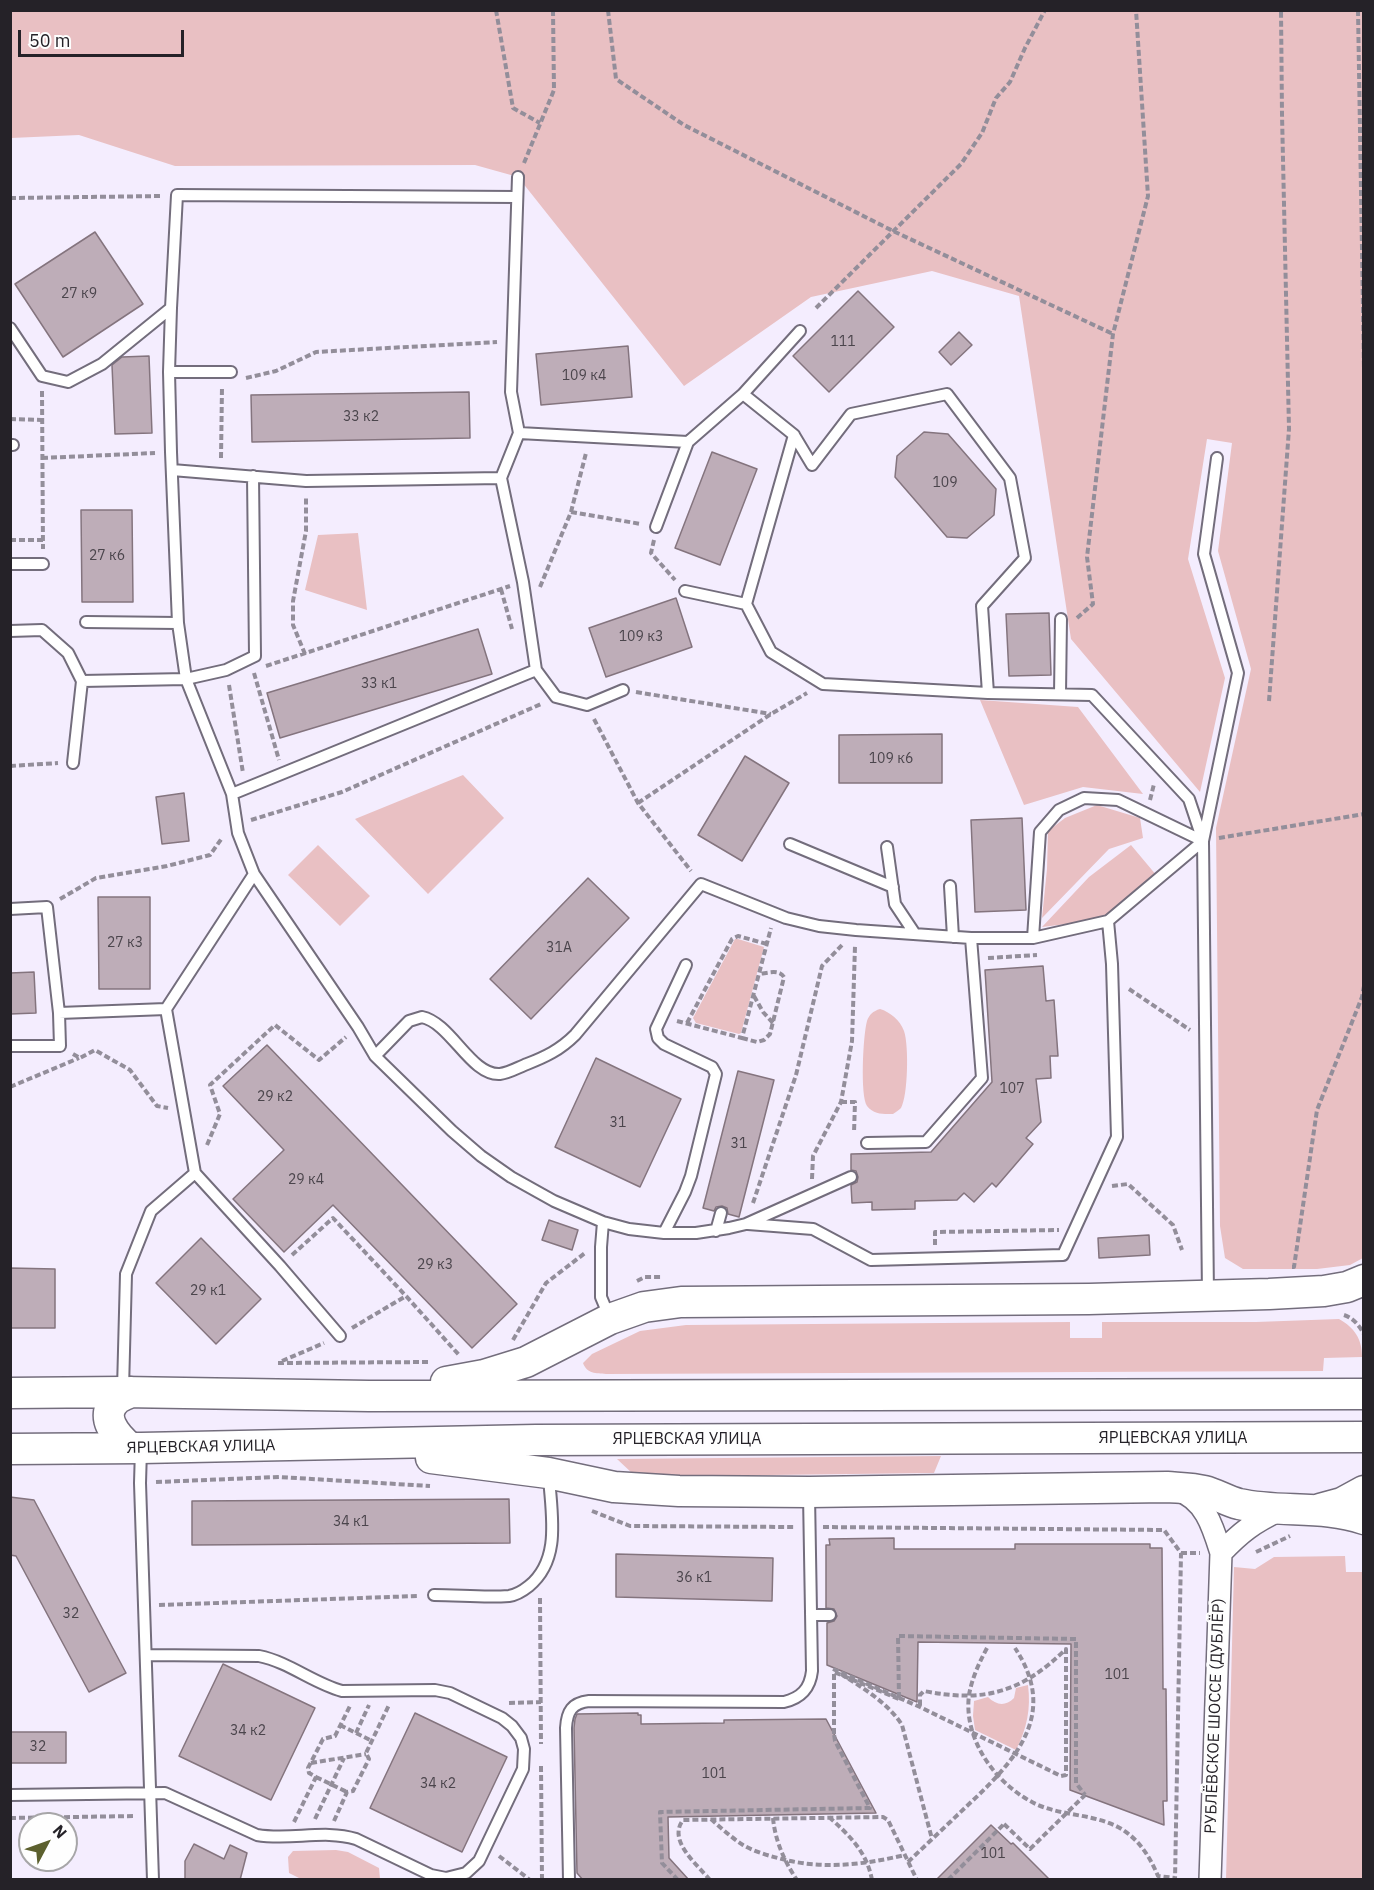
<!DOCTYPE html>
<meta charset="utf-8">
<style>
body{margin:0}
#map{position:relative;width:1374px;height:1890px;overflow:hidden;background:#f4edfe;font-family:"IBM Plex Sans",sans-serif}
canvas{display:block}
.frame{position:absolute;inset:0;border:12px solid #252228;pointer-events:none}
.north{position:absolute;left:18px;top:1812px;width:60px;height:60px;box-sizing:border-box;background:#fefefe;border:2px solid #a7a6a8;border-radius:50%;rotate:49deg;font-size:16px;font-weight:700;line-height:24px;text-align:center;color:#252228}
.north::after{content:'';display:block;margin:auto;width:21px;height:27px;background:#5c602e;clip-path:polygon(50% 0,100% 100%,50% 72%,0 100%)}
.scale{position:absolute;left:18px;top:30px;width:166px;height:27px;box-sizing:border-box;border:3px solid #252228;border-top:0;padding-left:8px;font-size:18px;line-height:21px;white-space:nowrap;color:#252228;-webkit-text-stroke:4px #fefefe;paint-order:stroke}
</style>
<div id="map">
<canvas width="1374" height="1890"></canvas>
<div class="frame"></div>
<div class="north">N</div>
<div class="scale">50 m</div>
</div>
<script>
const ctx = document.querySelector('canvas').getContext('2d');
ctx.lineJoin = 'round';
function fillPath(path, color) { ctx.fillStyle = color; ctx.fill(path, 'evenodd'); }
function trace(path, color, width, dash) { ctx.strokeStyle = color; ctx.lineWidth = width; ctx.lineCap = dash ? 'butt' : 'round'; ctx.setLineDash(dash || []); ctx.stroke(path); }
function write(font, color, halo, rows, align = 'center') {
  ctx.font = font + ' "IBM Plex Sans",sans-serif'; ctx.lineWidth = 6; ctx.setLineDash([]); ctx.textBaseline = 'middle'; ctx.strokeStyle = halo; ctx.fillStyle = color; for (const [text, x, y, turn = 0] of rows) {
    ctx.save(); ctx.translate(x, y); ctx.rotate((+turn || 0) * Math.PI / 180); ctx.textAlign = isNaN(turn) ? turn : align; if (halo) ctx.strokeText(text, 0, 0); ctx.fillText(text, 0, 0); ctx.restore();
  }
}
const green = new Path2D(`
 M11,11H1363V1258L1350,1265L1317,1269H1243L1225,1258L1220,1226L1216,828L1251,669L1218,551L1232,443L1207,439L1188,559L1225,678L1200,792L1071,639L1019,296L932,271L811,297L684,386L518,177L475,165L175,166L79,135L11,138Z
 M358,533L367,610L305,590L318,535Z
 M980,700L1078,707L1143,794L1083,787L1024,805Z
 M463,775L504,818L428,894L355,819Z
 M1097,805L1140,818L1143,838L1109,849L1042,918L1047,869L1048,831L1065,818Z
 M318,845L370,896L340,926L288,875Z
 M1131,845L1157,876L1107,919L1042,927L1089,877Z
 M735,939H738L764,947L741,1033L739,1034L696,1023L693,1018Z
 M880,1009C890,1012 900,1020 904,1031C909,1045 908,1096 901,1108C899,1110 896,1112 893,1114C884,1114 874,1115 867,1106C860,1096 863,1035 867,1021C869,1015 873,1011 880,1009Z
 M1339,1319C1355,1328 1362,1339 1362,1357L1324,1358L1323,1371L606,1374C596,1373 587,1374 583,1363L592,1354L640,1331L686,1325L1070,1322V1338H1102V1322H1256Z
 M941,1456L934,1473L686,1476L633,1474L617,1459Z
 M1345,1556L1346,1572H1363V1879H1226L1234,1567L1255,1569L1274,1557Z
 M1028,1685C1031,1709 1027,1728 1016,1750L975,1730L973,1716L974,1701L988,1697C996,1705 1005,1707 1014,1698L1016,1688Z
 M336,1850L348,1852L379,1868L380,1879H301L289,1873L288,1857L293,1851Z`);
const building = new Path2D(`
 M95,232L143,304L63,357L15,284Z
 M858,291L894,327L829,392L793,356Z
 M959,332L972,345L951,365L939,352Z
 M628,346L632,397L541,405L536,354Z
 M149,356L152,433L115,434L112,365L122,357Z
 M469,392L470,438L252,442L251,395Z
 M924,432L948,434L996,489L994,515L967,538L947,537L895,477L897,456Z
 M712,452L757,469L720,565L675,548Z
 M81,510H132L133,602H82Z
 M676,598L692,647L606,677L589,628Z
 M1049,613L1051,675L1009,676L1006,614Z
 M478,629L492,674L280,738L267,693Z
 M942,734V783H839V735Z
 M745,756L789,783L742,861L698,835Z
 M184,793L189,841L162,844L156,797Z
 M1022,818L1026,910L975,912L971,820Z
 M588,878L629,918L531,1019L490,979Z
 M98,897H150V989H99Z
 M1043,966L1046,1001L1054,1000L1058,1056H1050L1051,1078L1036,1079L1041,1122L1026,1138L1033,1144L996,1187L992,1183L974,1202L964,1193L957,1200L915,1201V1209L872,1210V1202L852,1203L851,1185L857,1182L858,1177L856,1171L851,1170V1154L931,1152L992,1082L985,970Z
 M34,972L36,1013L10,1014V973Z
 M267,1045L517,1304L472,1348L333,1205L284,1252L233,1199L284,1150L223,1086Z
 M596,1058L681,1099L640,1187L555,1147Z
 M738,1071L774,1080L739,1217L728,1214L727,1208L722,1206L716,1207L714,1211L703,1208Z
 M549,1220L578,1230L572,1250L542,1240Z
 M1149,1235L1150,1255L1099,1258L1098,1238Z
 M201,1238L261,1299L216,1344L156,1283Z
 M10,1268L55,1269V1328H10Z
 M10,1497L34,1500L126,1673L89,1692L16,1556L10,1555Z
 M509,1499L510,1543L192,1545V1501Z
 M894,1538V1549H1015V1544H1150V1548H1162L1163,1689H1166L1167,1801H1163L1164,1825L1070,1790L1071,1644L918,1642L917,1702L827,1665V1623L834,1621L837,1616L834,1609L826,1608V1545H830L829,1539Z
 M616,1554L773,1558L772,1601L616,1597Z
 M223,1664L315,1708L271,1800L179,1756Z
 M415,1713L507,1757L462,1852L370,1808Z
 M638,1713V1715H641V1724L724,1723V1720L826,1719L876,1813L668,1817L669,1858L689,1880H583L577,1873L574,1728L575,1719L577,1714Z
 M10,1732H66V1763H10Z
 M991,1825L1011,1844L1013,1843L1050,1880H936Z
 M194,1844L224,1859L230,1845L247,1853L240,1880H185V1861Z`);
const path = new Path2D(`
 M496,10L513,108L540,123
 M608,10L616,79L684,125L893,231L1113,334
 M1358,10L1364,369
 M524,163L554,90L553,10
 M10,198L163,196
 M816,308L961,164L982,133L996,98L1010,82L1025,48L1045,10
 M246,378L276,371L316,352L497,342
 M42,391L43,549
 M10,419L41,420
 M42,458L155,453
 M221,458L222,387
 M571,512L641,524
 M10,540H43
 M654,540L651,553L675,580
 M540,587L571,512L586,453
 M501,589L512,629
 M1077,618L1093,604L1087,557L1113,334L1148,196L1136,10
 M305,654L293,625V601L306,531V496
 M266,666L510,586
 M254,673L279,760
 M229,685L243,773
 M636,692L771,714
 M1269,701L1289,429L1282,114L1281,10
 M594,719L638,803L691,871
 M10,766L58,763
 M1150,800L1154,784
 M638,803L771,714L807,693
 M251,820L342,792L541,704
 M1219,838L1364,814
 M60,899L96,878L167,866L210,855L222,838
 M988,958L1037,955
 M1129,989L1190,1030
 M754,996L763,1012L773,1023
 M677,1021L742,1038L771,928
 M687,1023L732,939L738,936L767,944
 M742,1038L757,1042L764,1040L770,1034L784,977C779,969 768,973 759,974
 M73,1054L80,1058L95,1050L130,1070L157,1106L168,1108
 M10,1087L79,1058
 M841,1102H855L854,1133
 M207,1145L220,1114L210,1085L275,1025L319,1060L346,1037
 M812,1179L813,1156L841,1102L852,1041L855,946
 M1112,1186L1128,1184L1173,1225L1182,1250
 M753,1203L796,1075L822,966L843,944
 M935,1245V1232L1059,1230
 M292,1255L333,1218L406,1296
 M1292,1267H1294L1317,1110L1362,997L1364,986
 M637,1281L645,1277H662
 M1344,1315C1353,1318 1359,1325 1364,1334
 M352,1328L406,1296L459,1355
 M513,1340L546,1283L585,1253
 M282,1361L324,1343
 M278,1363L430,1362
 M156,1482L279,1477L430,1486
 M592,1511L630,1526L795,1527
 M823,1527L1164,1530L1181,1553L1175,1880
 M1256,1552L1290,1536
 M1181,1553H1200
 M540,1598L541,1744
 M159,1605L418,1596
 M987,1648C979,1663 972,1678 969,1695C963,1741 998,1787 1038,1805C1064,1816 1093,1814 1118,1827C1138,1838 1149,1855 1158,1876L1175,1878
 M833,1669L920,1707L1061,1776L1066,1775V1649C1022,1692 985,1703 924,1691L920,1695V1707
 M841,1674C863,1688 888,1703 902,1725L932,1839
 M899,1698L898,1636L1076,1639V1783L1085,1795
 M509,1703L541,1702
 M340,1725L372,1741
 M356,1733L369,1705
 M311,1763L366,1754
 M541,1766L542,1880
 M316,1777L347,1792
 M829,1817C849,1835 867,1852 872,1880
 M10,1818L136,1816
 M773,1818C775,1840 784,1861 797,1880
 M315,1819L344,1758
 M711,1819C721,1828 732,1838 743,1845C753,1851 766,1855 778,1858C821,1870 862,1865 905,1855
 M334,1821L347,1792L353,1791L369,1759L366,1753L389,1705
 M294,1822L316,1777L309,1773L308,1768L323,1739L335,1736L350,1706
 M499,1856L530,1880
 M908,1862C928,1843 948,1824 968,1805C1016,1760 1059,1714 1015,1648
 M678,1880L662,1863L660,1812L870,1808L835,1741L834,1734
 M710,1880C698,1865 667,1841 683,1820L883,1817L888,1820L917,1880
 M948,1880L1004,1824`);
const service = new Path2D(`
 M518,177L511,392L519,433L688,442L743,394L794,435L746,604L771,652L823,684L988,693L1092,695L1189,799L1203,841
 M517,197L177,195L171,308L169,372L171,452L178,623L186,679L232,794L238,833L254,874L358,1027L375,1056L452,1131L481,1156L511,1177L554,1201L603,1222L629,1229L664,1233H696L729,1228L746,1224L851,1177
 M10,328L42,376L68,382L102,364L171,308
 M169,372H231
 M743,394L800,331
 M794,435L812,465L851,414L947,394L1010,478L1025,558L982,606L988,693
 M10,445H13
 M172,470L306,481L501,478L523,582L536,670L556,697L587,705L623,690
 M501,478L519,433
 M656,527L688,442
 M10,564H43
 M685,591L746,604
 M86,622L178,623
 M10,631L42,630L68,653L82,681L186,679L226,670L255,656L253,476
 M1060,694L1061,619
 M73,763L82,681
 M232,794L536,670
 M790,844L893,887
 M887,847L895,904L915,934
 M950,886L953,937
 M10,909L47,907L59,1013L60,1046H10
 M1033,938L1040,832L1059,810L1084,798L1118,800L1203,841
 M59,1013L166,1009
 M375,1056L409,1021L422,1017C451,1023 471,1076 500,1074C509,1073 519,1067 527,1064C545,1057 560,1050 575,1035L701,884L786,918L819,926L856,930L971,938H1033L1108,921L1203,841
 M867,1143L926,1142L982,1078L971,938
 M195,1173L166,1009L254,874
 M603,1222L601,1247V1297L609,1316
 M748,1224L813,1229L871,1260L1063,1255L1117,1137L1112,964L1108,921
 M716,1231L721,1213
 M664,1233L685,1192L691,1176L716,1074L712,1067L664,1044L658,1038L656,1029L686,965
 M1208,1294L1203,841L1238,673L1204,554L1217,458
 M123,1389L126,1274L151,1211L195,1173L280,1266L340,1336
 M141,1449L140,1483L153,1880
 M434,1595C459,1595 484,1598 509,1596C516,1595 524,1590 529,1586C562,1559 551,1513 549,1476
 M811,1615H830
 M10,1795L165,1793L257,1835C290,1841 324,1829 356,1839L431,1875L446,1878L466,1873L479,1861L523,1769L524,1749L521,1738L512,1726L502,1718L450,1693L435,1690L342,1691C313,1683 289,1662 259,1656L146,1655
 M569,1880L566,1728C567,1711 572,1703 589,1701L784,1702C801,1698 810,1689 812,1671L809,1495`);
const minor = new Path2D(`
 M1177,1490C1205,1499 1213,1527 1221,1553L1210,1880
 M1221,1553C1241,1532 1253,1523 1280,1510`);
const secondary = new Path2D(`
 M446,1382L484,1375L526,1362L610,1319L644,1307L681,1302L1089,1299L1269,1294L1324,1291L1347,1287L1364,1280
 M10,1393L123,1392L369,1396L1362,1394
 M130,1448C116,1436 98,1416 117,1399C121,1396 127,1394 131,1392
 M10,1449L141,1448L536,1440L1364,1437
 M431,1458L548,1473L614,1487L679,1491L809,1492L1167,1487C1179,1488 1193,1488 1204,1491C1216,1494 1227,1501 1239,1504C1280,1513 1324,1505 1364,1519
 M1320,1509L1342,1503L1364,1491`);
const pathBridge = new Path2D(`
 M834,1734V1672L899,1699
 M1004,1824L1030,1849L1085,1795`);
const numberNames = [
 ["27 к9",79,294],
 ["111",843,342],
 ["109 к4",584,376],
 ["33 к2",361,417],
 ["109",945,483],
 ["27 к6",107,556],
 ["109 к3",641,637],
 ["33 к1",379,684],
 ["109 к6",891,759],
 ["27 к3",125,943],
 ["31А",559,948],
 ["107",1012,1089],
 ["29 к2",275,1097],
 ["31",618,1123],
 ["31",739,1144],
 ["29 к4",306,1180],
 ["29 к3",435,1265],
 ["29 к1",208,1291],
 ["34 к1",351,1522],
 ["36 к1",694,1578],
 ["32",71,1614],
 ["101",1117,1675],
 ["34 к2",248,1731],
 ["32",38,1747],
 ["101",714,1774],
 ["34 к2",438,1784],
 ["101",993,1854]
];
const streetNames = [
 ["ЯРЦЕВСКАЯ УЛИЦА",1173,1438],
 ["ЯРЦЕВСКАЯ УЛИЦА",687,1439],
 ["ЯРЦЕВСКАЯ УЛИЦА",201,1447,-1],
 ["РУБЛЁВСКОЕ ШОССЕ (ДУБЛЁР)",1215,1716,-88]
];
fillPath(green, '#e9c0c3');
fillPath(building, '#beadb8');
trace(building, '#84747e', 1.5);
trace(service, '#736d7c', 14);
trace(minor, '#736d7c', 24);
trace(secondary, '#736d7c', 33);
trace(path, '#938e9a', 4, [6, 3]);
trace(service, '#fff', 10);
trace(minor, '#fff', 21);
trace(secondary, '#fff', 30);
trace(pathBridge, '#938e9a', 4, [6, 3]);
write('14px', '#4b454c', null, numberNames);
write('16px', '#252228', '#fefefe', streetNames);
</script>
